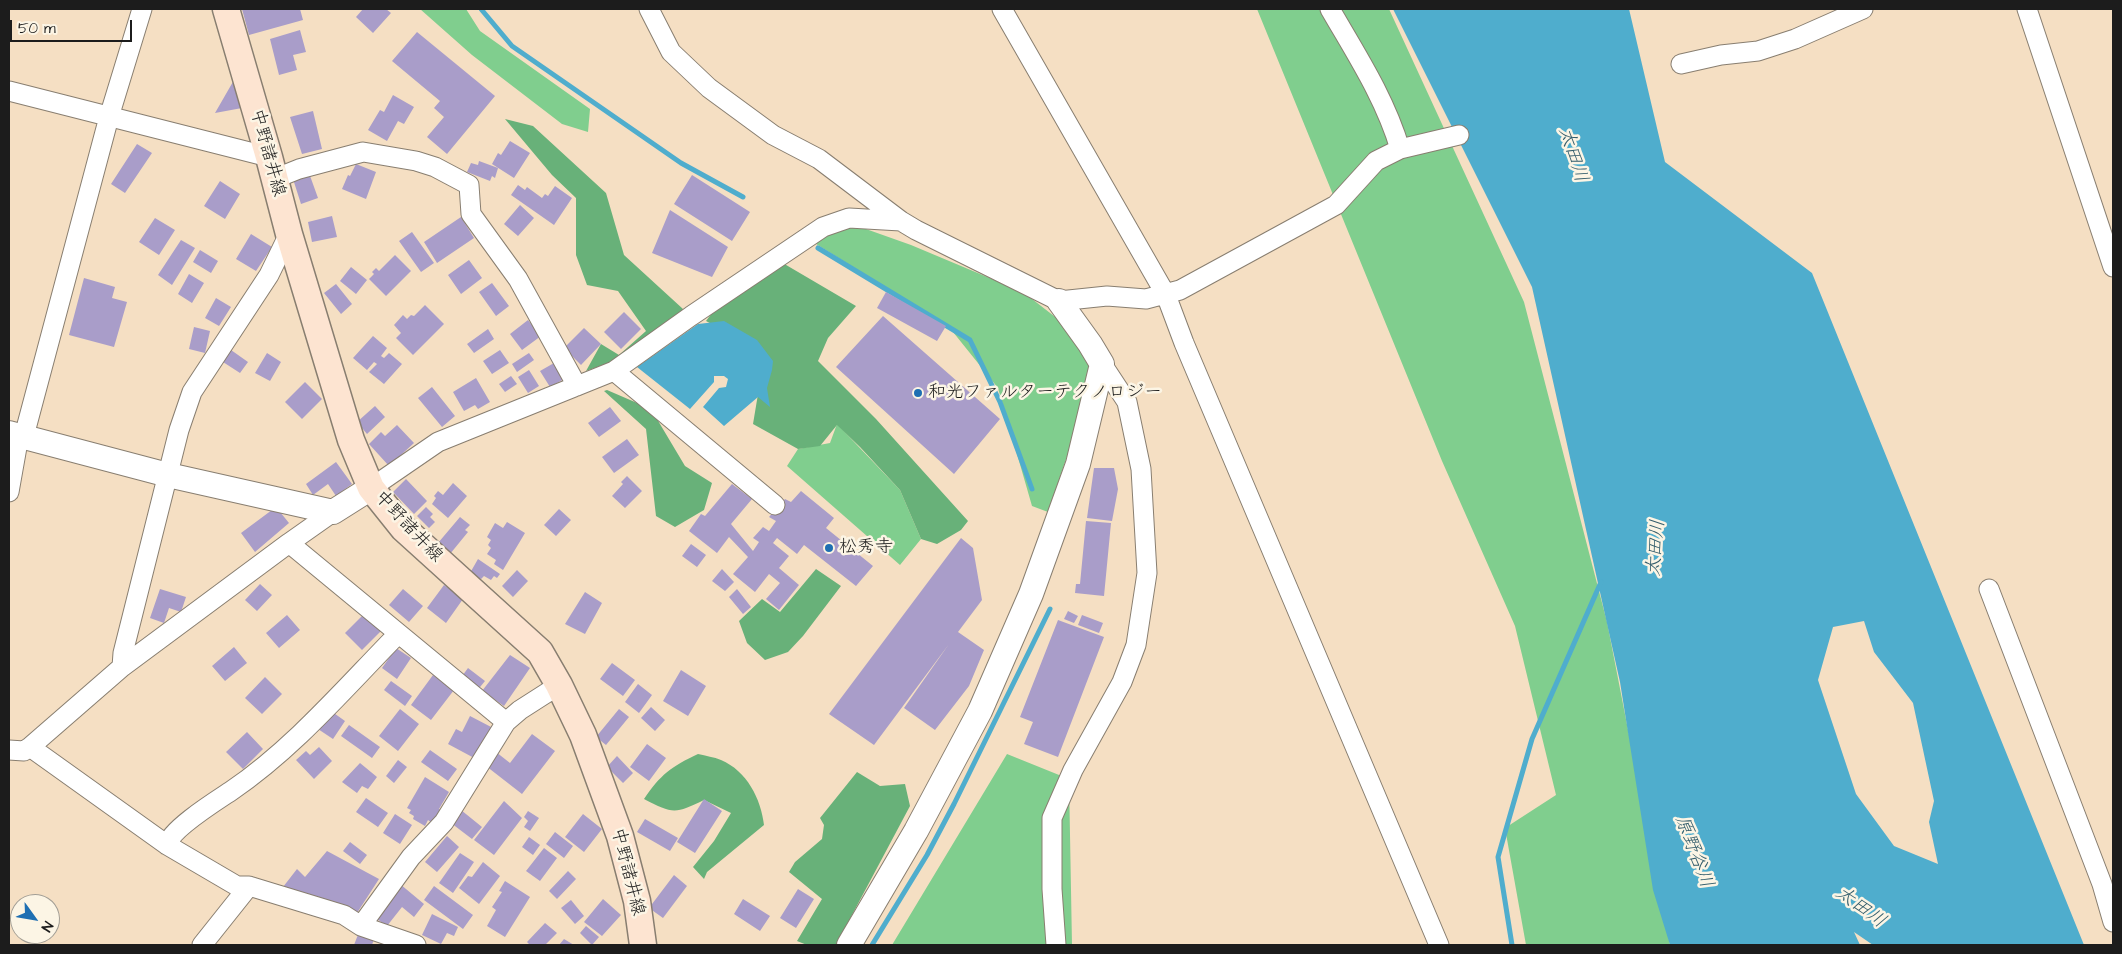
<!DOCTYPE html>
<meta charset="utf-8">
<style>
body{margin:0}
#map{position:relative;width:2122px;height:954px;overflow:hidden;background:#f5dfc3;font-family:"Architects Daughter",sans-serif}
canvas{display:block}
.frame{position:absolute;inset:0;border:10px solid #1c1c1c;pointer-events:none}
.north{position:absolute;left:10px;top:894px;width:50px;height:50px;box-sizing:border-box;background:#fcf5e5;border:1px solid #a29e95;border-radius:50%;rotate:122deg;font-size:14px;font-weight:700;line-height:20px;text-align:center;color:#1c1c1c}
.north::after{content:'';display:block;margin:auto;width:18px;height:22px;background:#1f6fb2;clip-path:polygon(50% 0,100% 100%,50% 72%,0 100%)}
.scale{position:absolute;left:10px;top:20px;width:122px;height:22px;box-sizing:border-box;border:2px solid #1c1c1c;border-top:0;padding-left:6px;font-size:15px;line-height:18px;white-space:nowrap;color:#1c1c1c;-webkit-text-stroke:4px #fcf5e5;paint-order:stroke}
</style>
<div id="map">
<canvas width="2122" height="954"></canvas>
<div class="frame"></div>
<div class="north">N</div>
<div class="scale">50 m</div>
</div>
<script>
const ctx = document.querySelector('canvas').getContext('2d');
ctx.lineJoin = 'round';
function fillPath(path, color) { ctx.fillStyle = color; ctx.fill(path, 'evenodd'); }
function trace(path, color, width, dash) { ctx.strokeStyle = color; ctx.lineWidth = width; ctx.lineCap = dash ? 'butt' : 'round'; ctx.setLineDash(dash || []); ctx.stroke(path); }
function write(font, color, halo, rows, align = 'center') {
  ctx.font = font + ' "Architects Daughter","Klee One",sans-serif'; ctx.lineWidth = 5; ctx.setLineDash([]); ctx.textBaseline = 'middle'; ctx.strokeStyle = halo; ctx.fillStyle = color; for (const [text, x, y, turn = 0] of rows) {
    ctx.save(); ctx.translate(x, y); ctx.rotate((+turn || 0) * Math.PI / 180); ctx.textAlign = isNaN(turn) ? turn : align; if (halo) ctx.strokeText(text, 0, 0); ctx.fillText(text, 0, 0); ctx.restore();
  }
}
const green = new Path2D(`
 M420,9H466L480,31L590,109L588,132L562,124L472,55Z
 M1257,9H1389L1524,302L1607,622L1670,945H1526L1505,828L1556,795L1515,626L1442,461Z
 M849,223L911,245L1023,292L1063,323L1094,363L1093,380L1048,512L1032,506L998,388L949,327L813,242Z
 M837,424L900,490L921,539L900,565L787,466L798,449L830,443Z
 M1007,754L1069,779L1072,945H892Z`);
const forest = new Path2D(`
 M505,119L533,126L606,193L624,255L683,309L677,324L614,361L586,371L601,344L619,355L646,331L618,291L587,285L576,255V198L552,175Z
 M781,262L856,306L828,338L818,361L876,419L968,521L961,530L937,544L921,539L900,490L860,447L837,425L820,446L798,449L753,424L762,370L725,331L706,321L724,297Z
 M607,390L651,409L685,466L712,483L704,510L675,527L656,516L646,429L604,391Z
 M816,569L841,586L803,636L788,652L765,660L747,643L739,621L762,599L780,612Z
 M698,754C706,756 714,757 721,760C747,771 761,799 764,825L707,872L704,879L693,867L714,841L731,813L704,800C675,814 673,814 644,799C660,775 672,766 698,754Z
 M857,772L880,786L905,784L910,806L836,945H807L797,941L822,899L789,872L795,862L822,839L824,825L820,818Z`);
const water = new Path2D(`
 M1393,9H1629L1665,162L1812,273L2084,945H1873L1854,932L1860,945H1670L1653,890L1620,682L1532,287ZM1864,621L1874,652L1913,703L1934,801L1929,822L1938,864L1894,846L1856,794L1818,680L1833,627Z
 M724,321L757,340L773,361L772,370L767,388L770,407L758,397L724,426L703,407L719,388L726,387L728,379L724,376H714V382L690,409L637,367L698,324Z`);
const stream = new Path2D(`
 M481,9L512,46L681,163L743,197
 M818,248L970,340L1000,402L1032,489
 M872,945L927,855L954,804L1050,609
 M1512,945L1498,857L1532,739L1601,582`);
const building = new Path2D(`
 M242,9H300L303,20L249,35Z
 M363,9H386L391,13L373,33L356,17Z
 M300,30L306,52L293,55L297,70L279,75L270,39Z
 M417,32L495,96L447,154L427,137L444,117L434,108L440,101L392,61Z
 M234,80L242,108L215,113Z
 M393,95L414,107L404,124L398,121L387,141L368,130L380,110L384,112Z
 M313,111L322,149L302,154L290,117Z
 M510,141L530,153L514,178L492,164L498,153L501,155Z
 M137,144L152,153L125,193L111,184Z
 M479,161L498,168L495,178L492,176L490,181L467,172L471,163L478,165Z
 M356,164L376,172L366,199L342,189L348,175L350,176Z
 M309,173L318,198L301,204L293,179Z
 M692,175L750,212L732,241L674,204Z
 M220,181L240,194L225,219L204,206Z
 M518,185L525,190L527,187L542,198L545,194L548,196L555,186L572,198L554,225L511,195Z
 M520,205L534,218L518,236L504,224Z
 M670,210L728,247L712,277L652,253Z
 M332,216L337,237L312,242L308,222Z
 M461,217L474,238L437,263L424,242Z
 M155,218L175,230L159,255L139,242Z
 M412,232L434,263L421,272L399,241Z
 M251,234L272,247L256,271L236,259Z
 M181,240L195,248L172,285L158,275Z
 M200,250L218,261L211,273L193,262Z
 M395,255L411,271L386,296L369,279L374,274L372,272L376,268L379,271Z
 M469,260L482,278L461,294L448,275Z
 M351,267L367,280L356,294L340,281Z
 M189,274L204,283L192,303L178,294Z
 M84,278L115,287L112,298L127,302L114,347L69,335Z
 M492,283L509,306L496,316L479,292Z
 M336,284L352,304L341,314L324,293Z
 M886,292L946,326L937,341L877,308Z
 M216,298L231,307L219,326L205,318Z
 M425,305L444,324L413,355L396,338L401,333L394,325L403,315L407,319L411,315L414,316Z
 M624,312L641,329L621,349L604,332Z
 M883,316L1000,419L954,474L836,367Z
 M528,320L541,336L522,350L510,334Z
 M194,327L210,331L205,353L189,349Z
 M584,328L601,344L581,365L564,348Z
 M488,329L494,339L474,353L467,344Z
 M373,336L387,348L381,356L384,358L389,353L402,364L384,384L369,372L377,364L374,362L367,370L353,358Z
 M231,350L248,362L240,373L223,362Z
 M500,350L509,363L492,374L483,361Z
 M267,353L281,362L270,381L255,373Z
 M529,353L534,360L517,372L512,364Z
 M554,363L564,379L550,387L540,371Z
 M529,370L539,386L528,393L518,377Z
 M511,376L517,384L505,392L499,384Z
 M476,378L490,402L478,409L475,405L464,411L453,392Z
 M305,382L322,399L302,419L285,402Z
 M432,387L455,416L442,427L418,398Z
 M375,406L385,417L367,434L357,422Z
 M610,407L621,421L599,437L588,423Z
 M397,425L414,443L389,466L369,444L381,432L385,436Z
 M627,439L639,455L614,473L602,457Z
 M336,462L352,484L336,496L328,484L313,495L306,484Z
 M1094,468H1114L1118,489L1112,521L1087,518Z
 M627,476L642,491L625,508L612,496L623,484L621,482Z
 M406,479L427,501L414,514L393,492Z
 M453,483L467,496L448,518L432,504L436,498L434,496L438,491L443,495Z
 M732,484L752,499L731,524L753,551L759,542L753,538L763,527L769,531L776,521L769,517L785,499L791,502L801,491L834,518L826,528L873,566L856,586L804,545L797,554L777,538L773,543L789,556L779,568L799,585L779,610L766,599L780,583L769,574L755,592L733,574L748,557L729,537L717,553L689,531L701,514L705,516Z
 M276,507L289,523L255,552L241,533Z
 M426,507L433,514L430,517L435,522L429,528L417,516Z
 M559,509L571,520L556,536L544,525Z
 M460,517L470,525L465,530L468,532L450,554L438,543Z
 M1086,521L1111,523L1104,596L1075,593L1076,584H1080Z
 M507,522L525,533L503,570L494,564L496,560L487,554L491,548L488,545L491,540L487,537L495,523L503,528Z
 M961,538L973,548L982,600L958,632L984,650L969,686L935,730L904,708L949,644L874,745L829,714Z
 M691,544L706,555L697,567L682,556Z
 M478,559L500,574L497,578L494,576L491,580L484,576L481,579L470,573Z
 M722,569L734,582L725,591L712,581Z
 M517,570L528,581L513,597L502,586Z
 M260,584L272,595L257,611L245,600Z
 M444,585L463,599L446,623L427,608Z
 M160,589L186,597L181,612L169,608L164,623L150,618Z
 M403,589L423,606L409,622L389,605Z
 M737,589L751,607L743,614L729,597Z
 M585,592L602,603L585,634L565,624Z
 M1068,611L1078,616L1074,623L1064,619Z
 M365,613L382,630L362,650L345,633Z
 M287,615L300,630L279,648L266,633Z
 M1082,615L1103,623L1099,633L1078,625Z
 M1058,620L1104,637L1058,757L1024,744L1033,722L1020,717Z
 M234,647L247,663L225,681L212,666Z
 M396,648L411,658L397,679L382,668Z
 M510,655L530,668L504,706L482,691Z
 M612,663L635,680L623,696L600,679Z
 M468,668L485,681L476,692L460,679Z
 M681,670L706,686L688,716L663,701Z
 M433,675L454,690L431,720L411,705Z
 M265,677L282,694L262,714L245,698Z
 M391,681L412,696L405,706L384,690Z
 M638,684L652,695L639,713L625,702Z
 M651,707L665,720L655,731L641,718Z
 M400,709L419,724L398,751L379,736Z
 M619,709L629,717L606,745L596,737Z
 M331,711L345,721L333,739L318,729Z
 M470,716L493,728L476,759L448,744L456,729L462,732Z
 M349,725L380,747L372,758L341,736Z
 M247,732L263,749L243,769L226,752Z
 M532,734L555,751L522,794L486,766L496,752L510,763Z
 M647,744L666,758L649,781L630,767Z
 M319,747L332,761L314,779L296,760L306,751L310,755Z
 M430,750L457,769L448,781L421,762Z
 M617,756L633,773L623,783L607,767Z
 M398,760L407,767L394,783L386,776Z
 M360,763L377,777L368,789L362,786L357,793L342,782Z
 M425,777L449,792L439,809L444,812L440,819L436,816L432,823L428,820L425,826L413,819L414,816L409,813L411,810L407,808Z
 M366,798L388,813L378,827L356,812Z
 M704,799L722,811L695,853L677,842Z
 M504,801L522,818L494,855L474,840Z
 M461,810L482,827L472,839L451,823Z
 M528,811L539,818L530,831L524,827L528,821L524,817Z
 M395,814L412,825L400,844L383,833Z
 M583,814L602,829L584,852L565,837Z
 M645,819L678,838L670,851L637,832Z
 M555,832L573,846L564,858L546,844Z
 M447,836L459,847L437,872L425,862Z
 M529,837L540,845L533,855L522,847Z
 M350,842L367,855L360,864L343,851Z
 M544,848L557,858L540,881L526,871Z
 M327,851L379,879L357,913L346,905L341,908L317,896L313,898L283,887L297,869L305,877Z
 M460,853L474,862L453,893L439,883Z
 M483,862L500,876L479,904L459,888L468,876L472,877Z
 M568,871L576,879L557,899L549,891Z
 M674,875L687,886L663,918L649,908Z
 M505,881L530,897L505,937L487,926L496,910L492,907L502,892L499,891Z
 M400,884L424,904L414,917L402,907L387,926L374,917Z
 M434,886L473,915L463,929L424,900Z
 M798,889L814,899L796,928L780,918Z
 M603,899L621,915L602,936L584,922Z
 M743,899L770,916L760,931L734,914Z
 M571,900L584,916L575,924L561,908Z
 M432,914L458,927L454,936L447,933L441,944L422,935Z
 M545,923L557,933L545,945H530L527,942Z
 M586,926L599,937L592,945L580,933Z
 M359,932L374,939L372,945H354Z
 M564,939L574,945H559Z`);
const minor = new Path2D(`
 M649,9L671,52L709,88L773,135L819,159L901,221L916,230L1059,301L1107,296L1146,299L1180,290L1336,205L1376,161L1400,149L1459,135
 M1002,9L1166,295L1184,343L1439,945
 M1330,9C1356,54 1385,98 1400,149
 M2027,9L2113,267
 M1681,64L1721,55L1758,51L1795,39L1863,9
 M9,91L269,157
 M274,179L299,169L363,152L416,161L435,167L469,185L471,214L518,279L577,386
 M614,371L775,505
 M371,488L438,442L614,371L691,316L823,227L849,218L901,221
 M9,492L17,447L24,436L109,117L142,9
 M289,543L506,722
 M1989,589L2102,884L2113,922
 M122,667L123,653L179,430L192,392L269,275L289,234
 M30,747L167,845L237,886H249L344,915L361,926L416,945
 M9,750L24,751L30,747L122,667L289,543L333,512
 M167,845C171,829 216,801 231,791C294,748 344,689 398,634
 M361,926L411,857L444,822L506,722L520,710L559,685
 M202,945L249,886
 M1056,945L1052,889V818L1073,770L1122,682L1136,645L1147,573L1141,469L1127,402L1102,364`);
const tertiary = new Path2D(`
 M9,433L168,475L333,512L371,488
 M849,945L916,831L980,711L1031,594L1078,464L1102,364L1090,344L1059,301`);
const secondary = new Path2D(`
 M226,9L269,157L289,234L351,440L371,488L403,528L540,652L559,685L583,735L620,836L637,901L643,945`);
const markers = [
 [918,393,5,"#1f6fb2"],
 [829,548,5,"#1f6fb2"]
];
const streetNames = [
 ["中野諸井線",267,153,75],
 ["中野諸井線",408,527,47],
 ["中野諸井線",627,872,76]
];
const poiNames = [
 ["和光ファルターテクノロジー",928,393],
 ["松秀寺",839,548]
];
const waterNames = [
 ["太田川",1572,155,72],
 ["太田川",1657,548,-85],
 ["原野谷川",1693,852,69],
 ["太田川",1860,908,36]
];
fillPath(green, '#80ce8e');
fillPath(forest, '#68b179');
fillPath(water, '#4fadcd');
trace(stream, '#4fadcd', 5);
fillPath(building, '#a99dc9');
trace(minor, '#887e70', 21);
trace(tertiary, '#887e70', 26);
trace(secondary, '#887e70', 29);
trace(minor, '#fff', 19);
trace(tertiary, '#fff', 24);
trace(secondary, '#fde4d1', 26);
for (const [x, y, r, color] of markers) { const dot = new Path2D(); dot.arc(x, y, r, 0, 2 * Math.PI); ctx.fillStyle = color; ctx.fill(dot); trace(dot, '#fcf5e5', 2); }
write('18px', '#1c1c1c', '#fcf5e5', streetNames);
write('18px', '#1c1c1c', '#fcf5e5', poiNames, 'left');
write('italic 19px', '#335d6c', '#fcf5e5', waterNames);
</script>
